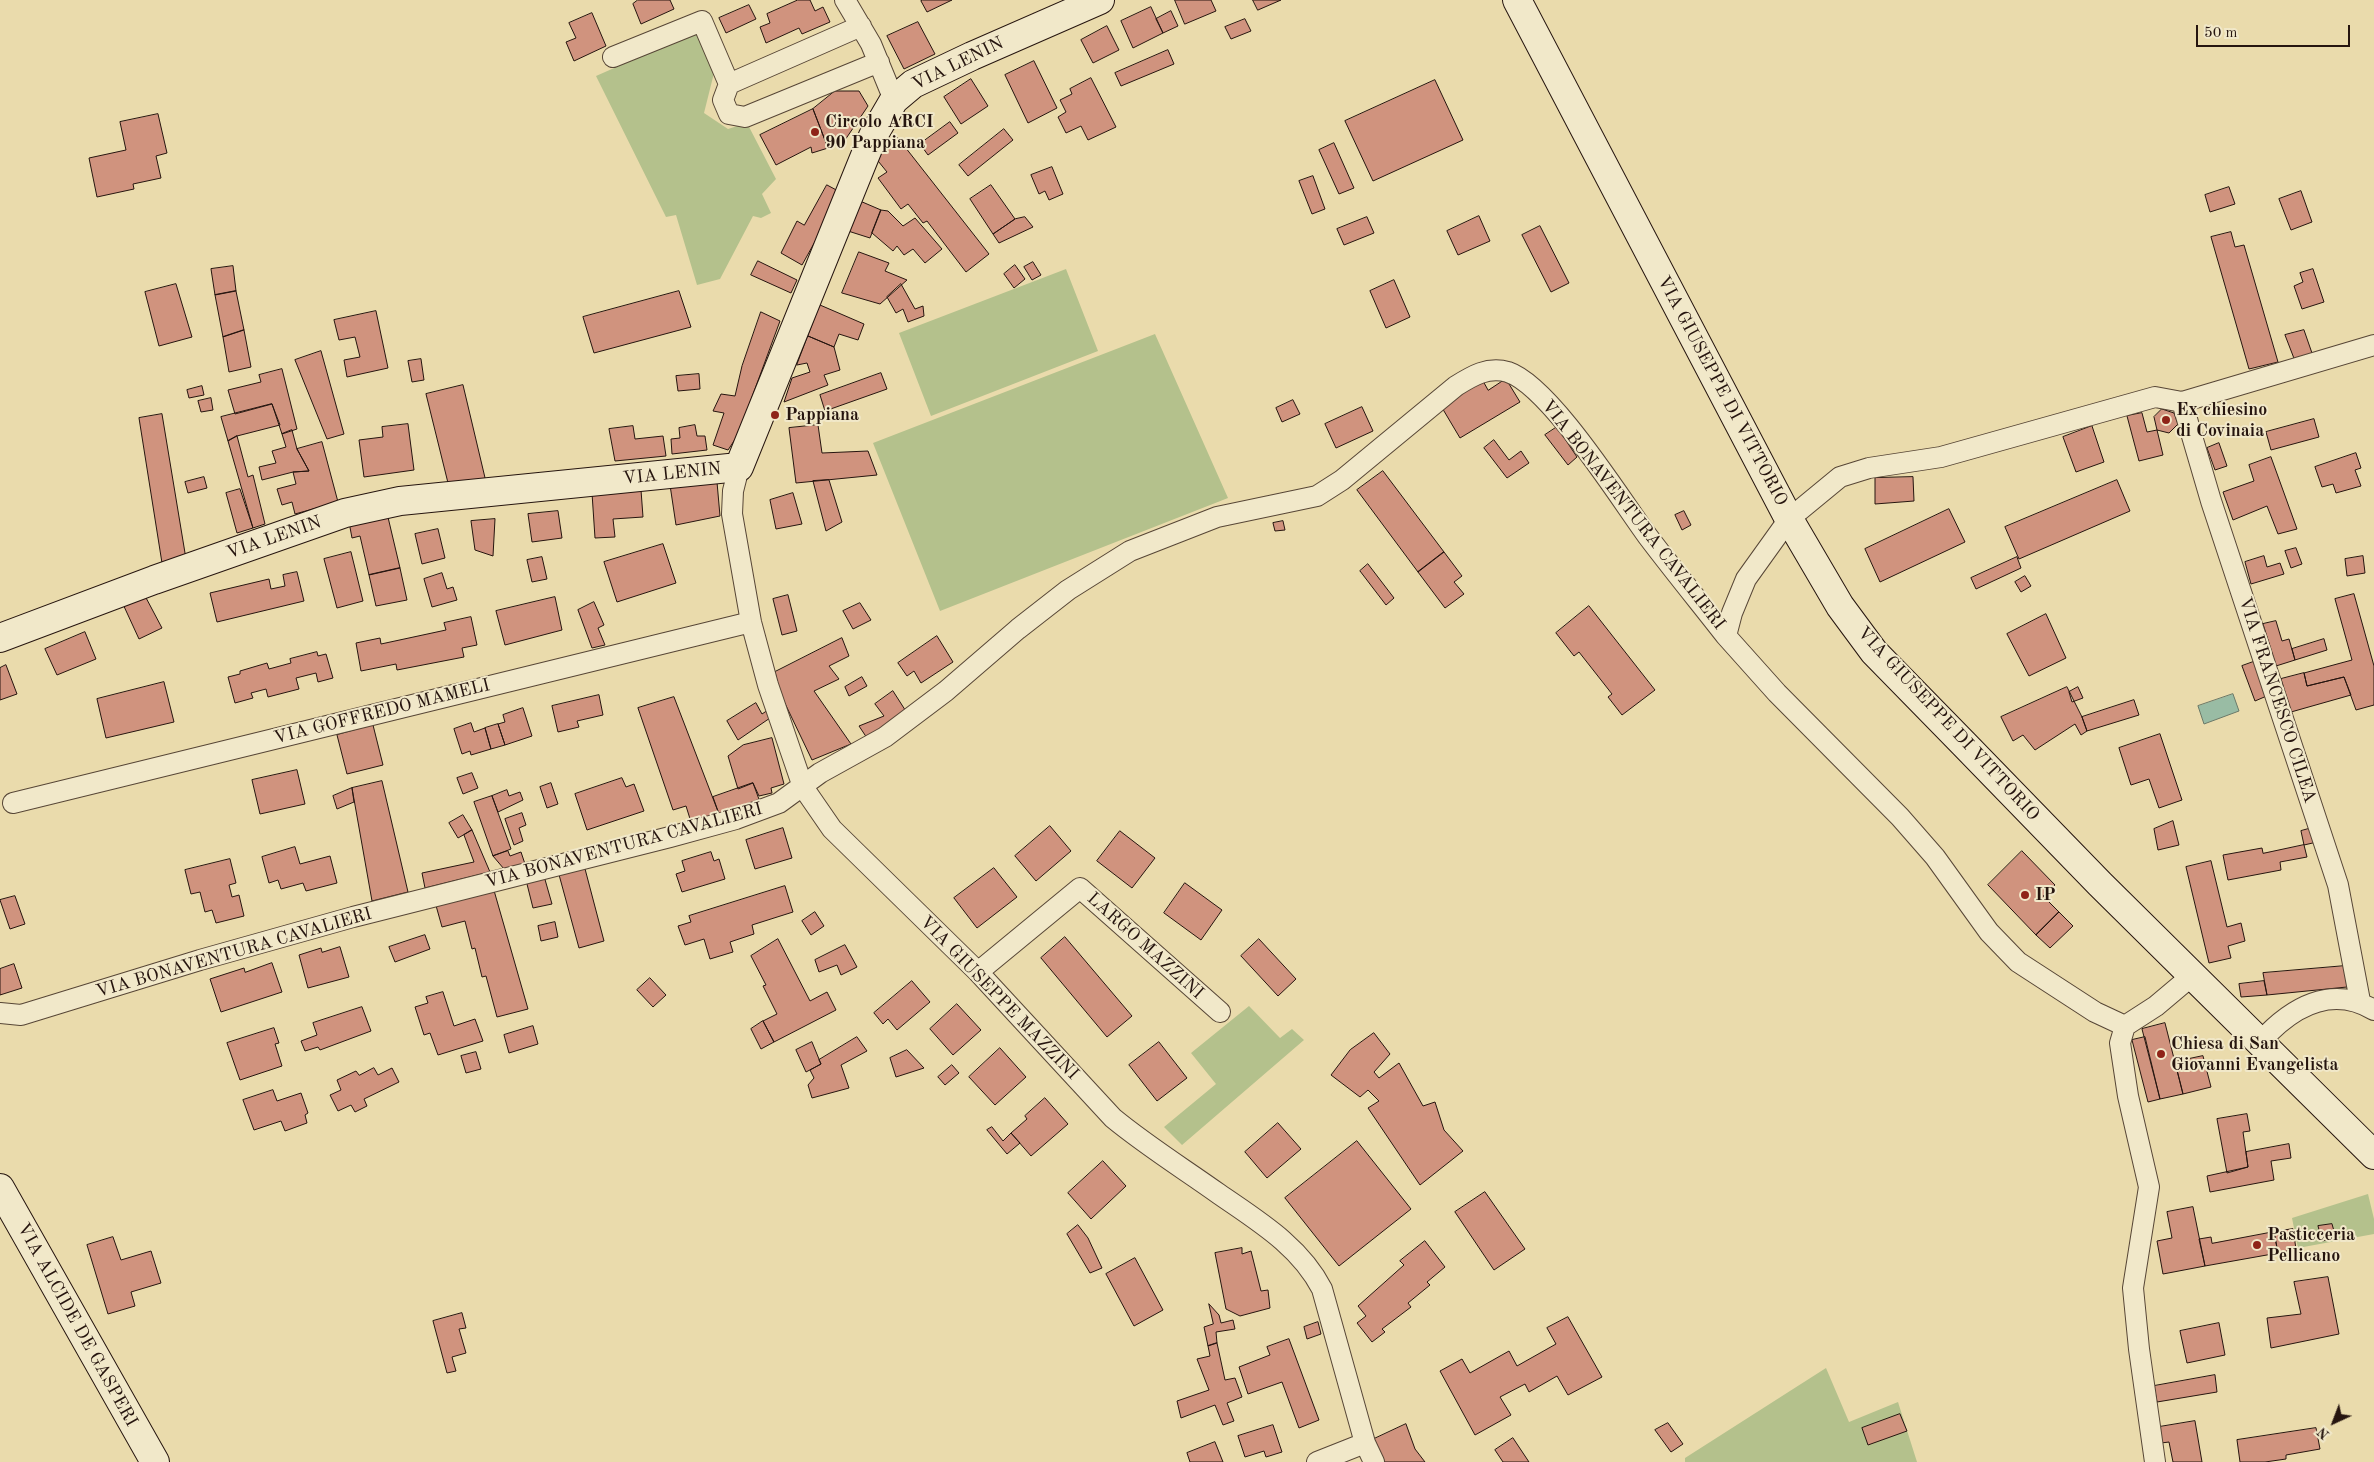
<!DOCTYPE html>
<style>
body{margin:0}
#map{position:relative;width:2374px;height:1462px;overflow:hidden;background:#eadbac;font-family:"Old Standard TT",serif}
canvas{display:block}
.north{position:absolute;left:2309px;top:1397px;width:50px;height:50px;-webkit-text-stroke:4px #f1e8c9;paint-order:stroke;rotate:223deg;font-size:14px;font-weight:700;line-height:20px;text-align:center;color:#26150f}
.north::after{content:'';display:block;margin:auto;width:18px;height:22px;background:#26150f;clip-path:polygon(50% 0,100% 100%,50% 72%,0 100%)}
.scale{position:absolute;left:2196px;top:25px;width:154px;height:22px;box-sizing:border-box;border:2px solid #26150f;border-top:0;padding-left:6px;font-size:15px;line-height:18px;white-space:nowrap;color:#26150f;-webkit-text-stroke:4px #f1e8c9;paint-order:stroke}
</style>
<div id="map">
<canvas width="2374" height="1462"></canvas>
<div class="north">N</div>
<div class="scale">50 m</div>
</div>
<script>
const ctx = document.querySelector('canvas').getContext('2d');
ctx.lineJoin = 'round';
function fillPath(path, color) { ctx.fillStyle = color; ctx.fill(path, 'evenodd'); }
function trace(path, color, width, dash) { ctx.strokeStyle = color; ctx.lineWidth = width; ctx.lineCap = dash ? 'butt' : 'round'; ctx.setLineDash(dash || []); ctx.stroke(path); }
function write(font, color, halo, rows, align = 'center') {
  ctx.font = font + ' "Old Standard TT",serif'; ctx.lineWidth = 4; ctx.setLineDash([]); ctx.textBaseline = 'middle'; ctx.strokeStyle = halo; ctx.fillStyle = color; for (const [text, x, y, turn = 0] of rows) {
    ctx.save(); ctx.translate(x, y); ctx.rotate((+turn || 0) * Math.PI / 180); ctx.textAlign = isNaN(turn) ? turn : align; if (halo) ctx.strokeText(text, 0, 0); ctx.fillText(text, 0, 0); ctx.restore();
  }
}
const green = new Path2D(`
 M696,32L714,73L704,113L728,129L747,123L776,179L762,194L771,213L761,218L753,216L720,279L697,285L676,215L666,217L596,76Z
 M1066,269L1098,351L931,416L899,333Z
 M1155,334L1228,498L940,611L873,443Z
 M1249,1006L1280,1038L1292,1029L1304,1040L1182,1145L1164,1127L1216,1084L1191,1053Z
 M2368,1194L2374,1219V1234L2298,1248L2292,1218Z
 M1826,1368L1849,1422L1898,1402L1917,1462H1685V1458Z`);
const water = new Path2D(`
 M2233,694L2239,711L2204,724L2198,706Z`);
const building = new Path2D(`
 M638,0H670L674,9L641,24L633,4Z
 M798,0H810L815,11L823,7L830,22L802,34L799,28L766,43L760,27L770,23L767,14Z
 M923,0H952L927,12L921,1Z
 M1175,0H1211L1216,11L1185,24Z
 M1253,0H1281L1258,10Z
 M749,5L756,19L726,33L719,18Z
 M1151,7L1163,33L1133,48L1121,21Z
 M1171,11L1178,26L1163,33L1156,19Z
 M592,13L606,46L574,61L566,42L576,38L569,23Z
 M1245,19L1251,31L1231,39L1225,27Z
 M918,22L935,54L904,69L887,36Z
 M1107,26L1119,50L1093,63L1081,40Z
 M1168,50L1174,64L1121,86L1115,73Z
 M1034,61L1057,108L1028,123L1005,75Z
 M1091,78L1116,127L1088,140L1081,126L1066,133L1058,117L1066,112L1060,100L1072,94L1070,89Z
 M971,79L988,106L961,124L944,97Z
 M1435,80L1463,140L1373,181L1345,121Z
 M835,91H859L868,106L843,143L828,148L813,109Z
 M813,109L828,148L812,153L811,147L776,165L760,135Z
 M158,114L167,153L156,156L161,178L133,184L134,189L97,197L89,158L126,150L120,122Z
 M950,122L958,133L928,155L920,144Z
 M1004,129L1013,140L968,176L959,165Z
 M898,138L989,254L966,272L927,221L923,223L908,204L901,209L878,178L887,172L874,156Z
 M1334,143L1354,188L1339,194L1319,150Z
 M1052,167L1063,194L1049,200L1045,191L1039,194L1031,175Z
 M1313,176L1325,209L1312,214L1299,181Z
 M827,185L842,193L802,265L781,253L797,221L804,225Z
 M991,185L1015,219L993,234L970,199Z
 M2229,187L2235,204L2210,212L2205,195Z
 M2301,191L2312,222L2291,230L2279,199Z
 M860,201L881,210L870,238L848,231Z
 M881,210L888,211L903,226L915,218L942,249L925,263L913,249L904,255L897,246L893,251L872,233Z
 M1479,216L1490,241L1458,255L1447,231Z
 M1025,217L1033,227L999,243L993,234L1015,219Z
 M1367,217L1374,233L1344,245L1337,229Z
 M1540,226L1569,283L1551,292L1522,235Z
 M2231,232L2235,247L2244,245L2278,362L2249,369L2211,237Z
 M859,252L889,263L885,271L907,280L880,304L842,293Z
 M758,261L797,280L791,293L751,275Z
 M1033,262L1041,275L1032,280L1024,267Z
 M1015,265L1025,279L1014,288L1004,274Z
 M233,266L236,291L215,295L211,269Z
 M2313,269L2324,302L2302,309L2294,286L2303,282L2300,273Z
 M1394,280L1410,317L1386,328L1370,291Z
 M176,284L192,337L159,346L145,292Z
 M901,284L915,309L923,306L924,316L908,322L903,309L896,313L887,297Z
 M236,291L244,330L223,337L215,295Z
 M679,291L691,327L594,353L583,317Z
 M820,305L864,324L858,340L839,334L834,347L808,336Z
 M376,311L388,368L347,377L344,360L360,357L355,337L339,340L334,320Z
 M761,312L780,321L738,435L728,450L713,445L724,413L713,411L721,394L735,396L742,366Z
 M244,330L251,367L229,372L223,337Z
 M2304,330L2313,356L2295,361L2285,335Z
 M808,336L834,347L840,370L824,375L828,385L784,402L792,378L810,372L807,363L797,365Z
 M321,351L344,434L327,439L295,360Z
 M421,359L424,380L412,382L408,361Z
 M282,369L297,429L282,434L272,404L235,414L228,390L261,382L259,375Z
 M881,373L887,389L825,411L820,395Z
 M699,374L700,389L678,391L676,376Z
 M1506,379L1520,402L1460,438L1441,406L1483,381L1488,390Z
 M463,385L486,482L449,487L426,394Z
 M202,386L204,395L189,398L187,390Z
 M211,398L213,410L201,412L198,401Z
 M1293,400L1300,414L1282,422L1276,408Z
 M272,404L280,425L237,436L228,441L221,417Z
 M1362,407L1373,431L1336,448L1325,424Z
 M2162,409L2174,413L2178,424L2169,433L2157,430L2154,417Z
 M2142,413L2147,432L2157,430L2163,455L2139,461L2127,416Z
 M162,414L186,559L162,563L139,418Z
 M2314,419L2319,437L2271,450L2266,432Z
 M408,424L414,470L364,477L359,440L383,437L382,427Z
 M695,425L697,436H705L707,450L672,454L671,439L680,438L679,428Z
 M818,425L822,453L868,451L877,475L796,483L789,428Z
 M633,426L635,439L663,436L666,456L615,461L609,429Z
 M2092,426L2104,462L2076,472L2063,437Z
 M1557,427L1577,457L1568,465L1545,435Z
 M292,430L297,449L309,471L293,472L262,480L259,467L276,463L272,451L286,447L282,434Z
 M237,436L248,477L253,475L265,524L253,528L228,441Z
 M1494,440L1509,460L1521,451L1529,463L1507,478L1484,448Z
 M322,442L338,502L295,514L292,502L282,505L277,489L296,484L293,472L309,471L297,449Z
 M2219,443L2227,466L2215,470L2207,448Z
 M2356,453L2361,468L2355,470L2361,486L2336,493L2333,484L2322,487L2315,467Z
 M2271,457L2297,529L2278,534L2267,506L2233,520L2223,492L2254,481L2249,465Z
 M1383,471L1444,552L1418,572L1357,490Z
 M204,477L207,488L188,493L185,482Z
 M1913,477L1914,501L1875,504V478Z
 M829,480L842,522L826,531L813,481Z
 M2117,480L2130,511L2019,559L2005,527Z
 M717,482L720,516L676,525L670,485Z
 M240,489L253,528L237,533L226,493Z
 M641,490L643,517L613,519L615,537L595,538L592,493Z
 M793,493L802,524L776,529L770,500Z
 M1949,509L1965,542L1880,582L1865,549Z
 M558,511L562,538L532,542L528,514Z
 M1684,511L1691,525L1682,530L1675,515Z
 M387,513L400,568L369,575L360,536L352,538L349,522Z
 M495,519L493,556L475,550L471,521Z
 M1283,521L1285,530L1275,531L1273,523Z
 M438,529L445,558L422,564L415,534Z
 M663,544L676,583L617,602L604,562Z
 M2296,548L2302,564L2291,568L2285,551Z
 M351,552L363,601L337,608L324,559Z
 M1444,552L1462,576L1454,582L1464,594L1445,608L1418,572Z
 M2264,556L2267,567L2280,563L2284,574L2251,584L2245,562Z
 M2363,556L2365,573L2347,576L2345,559Z
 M542,557L547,579L532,582L527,560Z
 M2017,557L2021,568L1976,589L1971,578Z
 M1368,564L1394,598L1386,605L1360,571Z
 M400,568L407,600L376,606L369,575Z
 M297,572L304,601L217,622L210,593L269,579L271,589L285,586L283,575Z
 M442,573L447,589L453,587L457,600L432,607L424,579Z
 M2025,576L2031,586L2021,592L2015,582Z
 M144,594L162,628L139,639L122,602Z
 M2354,594L2374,666V705L2356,710L2344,677L2307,686L2304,673L2352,660L2335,599Z
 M788,595L797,631L782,635L773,599Z
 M555,597L562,630L505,645L496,611Z
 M594,602L604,625L598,628L605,645L592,648L578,610Z
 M860,603L871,620L853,629L843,611Z
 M1589,606L1655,690L1622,715L1608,697L1612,694L1579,652L1574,656L1556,633Z
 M2046,614L2066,658L2029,676L2007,634Z
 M471,617L477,645L462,648L464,657L397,670L396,664L361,671L356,643L380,638L381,644L446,630L444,623Z
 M2276,621L2282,641L2289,639L2295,660L2276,666L2263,624Z
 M85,632L96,659L57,675L45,649Z
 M937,636L953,662L921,683L914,671L907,676L898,663Z
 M842,638L849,656L829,666L839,679L814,691L851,744L812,760L780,693L775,672Z
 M2324,639L2327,650L2295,660L2292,649Z
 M317,652L318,656L326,654L333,678L318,682L316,673L296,678L299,689L268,697L266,689L251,693L253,698L235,703L228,677L240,674V671L267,663L269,669L291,663L290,659Z
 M2256,661L2269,695L2255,701L2242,666Z
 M6,665L17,694L0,700V668Z
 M2304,673L2307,686L2344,677L2351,695L2291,712L2281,679Z
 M862,677L867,686L849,696L845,687Z
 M164,682L174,722L106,738L97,699Z
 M2067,687L2082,717L2087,731L2081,735L2075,724L2035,750L2023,735L2013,741L2001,717Z
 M2078,687L2083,698L2072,702L2069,692Z
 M893,691L909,716L867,738L859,726L884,716L875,704Z
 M599,695L603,715L577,721L579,727L558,732L552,706Z
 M674,697L719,814L691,822L686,806L673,810L638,708Z
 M2134,700L2139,715L2087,731L2082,717Z
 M756,703L762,714L768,710L770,718L738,740L727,721Z
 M523,708L532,736L505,745L498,724L505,722L503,715Z
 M471,723L474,732L485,728L491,749L471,755L470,751L462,754L454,729Z
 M498,724L505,745L491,749L485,728Z
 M373,725L383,765L347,774L337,735Z
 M2160,734L2182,800L2159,808L2149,779L2131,785L2119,748Z
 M772,738L784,784L771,788L772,793L759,796L753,783L738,789L728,756L743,745Z
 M297,770L305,804L260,814L252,780Z
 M472,773L478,788L463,794L457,778Z
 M622,778L626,787L634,784L644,811L587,830L575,794Z
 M382,781L408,892L372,901L352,788Z
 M551,783L558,804L547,808L540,787Z
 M753,783L760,802L719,814L713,797Z
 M352,788L354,802L337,809L333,796Z
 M507,790L509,796L520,792L523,800L498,812L492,796Z
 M492,796L511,849L493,856L474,802Z
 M522,813L526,825L519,828L523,841L514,845L505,819Z
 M463,815L472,830L458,838L449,823Z
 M2173,821L2179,845L2158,850L2154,829Z
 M1050,826L1071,851L1036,881L1015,856Z
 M783,828L792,858L755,869L746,840Z
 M2312,828L2317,842L2304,845L2301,831Z
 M472,830L490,872L425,888L422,873L474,862L464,835Z
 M1120,831L1155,858L1132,888L1097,861Z
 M2304,845L2307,857L2280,862L2281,870L2228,880L2223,855L2262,848L2263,853Z
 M295,847L300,864L330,856L337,883L306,891L303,883L281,889L278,880L269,883L262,857Z
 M508,851L510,856L521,852L525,864L504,869L493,856Z
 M2022,851L2055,885L2043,896L2059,912L2036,935L1988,885Z
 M711,852L714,861L719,859L725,879L682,892L676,874L685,871L682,861Z
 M230,859L236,883L229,885L232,897L239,895L244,916L216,923L212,910L205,912L200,892L191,894L185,870Z
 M2211,861L2227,927L2241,923L2245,941L2228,946L2231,958L2209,963L2186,867Z
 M584,865L604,941L579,948L558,871Z
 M994,868L1017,897L977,928L954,898Z
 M544,876L552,904L533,908L526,880Z
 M1185,883L1222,910L1201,940L1164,913Z
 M785,886L793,912L752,925L754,934L730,942L733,952L710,959L704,939L685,945L678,926L691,922L689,916Z
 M493,887L528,1009L497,1017L486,976L482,977L475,948L472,949L465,921L442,927L435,902Z
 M15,896L25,924L10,929L0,900Z
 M815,912L824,926L811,935L802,921Z
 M2059,912L2073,926L2050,948L2036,935Z
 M555,922L558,937L541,941L538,926Z
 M425,935L430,949L395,962L389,947Z
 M1065,937L1132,1016L1107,1037L1041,958Z
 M778,939L810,1001L827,992L836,1010L774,1042L763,1021L777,1014L763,986L766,985L751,956Z
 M1259,939L1296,979L1278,996L1241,956Z
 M845,945L857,967L841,975L837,965L819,972L815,960Z
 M340,947L349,977L308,988L299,955L321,948L322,952Z
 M272,963L282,992L221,1012L210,979L244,968L245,972Z
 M14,964L22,988L0,995V969Z
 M2345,966L2347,987L2267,995L2263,973Z
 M650,978L666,995L653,1007L637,990Z
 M912,981L930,1002L897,1030L888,1019L883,1024L874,1013Z
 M2264,981L2267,995L2241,997L2239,984Z
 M443,992L454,1026L475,1019L483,1041L438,1055L430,1033L424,1035L415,1007L428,1003L426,997Z
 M957,1004L981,1030L953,1055L930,1029Z
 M362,1007L371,1031L320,1050L318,1047L305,1051L301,1041L317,1035L313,1023Z
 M763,1021L774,1042L761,1049L751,1029Z
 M2165,1023L2183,1094L2160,1099L2142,1029Z
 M533,1026L538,1044L509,1053L504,1035Z
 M274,1028L279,1043L275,1044L282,1066L240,1080L227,1043Z
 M1374,1033L1390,1054L1374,1072L1379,1078L1399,1063L1423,1106L1435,1102L1444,1130L1463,1151L1420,1185L1368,1108L1379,1101L1368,1090L1360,1097L1331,1075L1350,1050Z
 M857,1037L867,1051L841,1065L849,1088L812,1098L808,1085L814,1078L810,1070L821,1064L819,1060Z
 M2145,1037L2160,1099L2148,1102L2132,1040Z
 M812,1042L821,1064L806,1072L796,1050Z
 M1159,1042L1187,1078L1157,1101L1129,1065Z
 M1000,1048L1026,1077L995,1105L969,1077Z
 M907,1050L924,1068L896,1077L890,1058Z
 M476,1052L481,1069L466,1073L461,1056Z
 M2203,1056L2211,1087L2183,1094L2175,1062Z
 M952,1065L959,1073L945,1085L938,1077Z
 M374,1068L378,1075L392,1068L399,1082L364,1099L367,1106L355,1112L351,1105L338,1111L330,1095L341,1090L337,1080L356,1071L359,1075Z
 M273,1090L277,1101L301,1093L308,1113L305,1115L307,1123L285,1131L281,1121L254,1130L243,1100Z
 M1045,1098L1068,1124L1031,1156L1011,1133L1027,1119L1025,1116Z
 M2247,1114L2250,1131L2243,1132L2248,1167L2227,1173L2217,1119Z
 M1278,1123L1301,1149L1267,1178L1245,1152Z
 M992,1127L1003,1141L1011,1133L1020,1143L1007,1154L987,1130Z
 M1357,1141L1411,1209L1339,1266L1285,1198Z
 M2289,1144L2291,1158L2271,1161L2274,1180L2210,1192L2207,1176L2248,1167L2246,1152Z
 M1103,1161L1126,1186L1091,1219L1068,1193Z
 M1485,1192L1525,1249L1494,1270L1455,1212Z
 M2193,1207L2205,1266L2163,1274L2157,1241L2172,1238L2167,1212Z
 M2332,1224L2336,1238L2322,1241L2318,1226Z
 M1078,1225L1088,1238L1102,1268L1090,1273L1067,1234Z
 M2293,1229L2296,1249L2278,1253L2274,1232Z
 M2274,1232L2278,1253L2205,1266L2199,1239L2211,1237L2212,1243Z
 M113,1237L121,1260L151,1251L161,1283L131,1292L135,1306L108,1314L87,1245Z
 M1425,1241L1445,1267L1427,1282L1430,1285L1408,1303L1411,1307L1382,1329L1385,1332L1372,1342L1357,1323L1366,1316L1358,1306L1404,1265L1400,1261Z
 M1242,1248V1254L1251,1251L1261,1291L1268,1290L1270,1308L1240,1316L1226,1309L1215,1253Z
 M1135,1258L1163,1310L1134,1326L1106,1274Z
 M2328,1277L2339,1334L2271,1348L2267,1318L2301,1314L2294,1282Z
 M1209,1304L1219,1315L1221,1323L1233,1320L1235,1329L1216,1332L1217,1343L1208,1346L1204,1327L1213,1324Z
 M462,1313L466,1328L459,1329L466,1353L452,1357L456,1371L447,1373L433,1321Z
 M1568,1317L1602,1377L1568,1395L1557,1376L1529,1392L1525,1384L1500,1397L1511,1415L1475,1435L1440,1371L1462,1359L1470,1373L1509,1351L1517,1366L1556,1344L1547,1328Z
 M1318,1322L1321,1334L1307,1339L1304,1327Z
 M2219,1323L2225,1355L2187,1363L2180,1331Z
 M1289,1339L1319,1420L1299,1428L1282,1382L1248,1394L1239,1367L1270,1355L1267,1347Z
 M1217,1343L1225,1380L1235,1378L1242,1397L1227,1403L1234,1421L1223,1425L1215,1405L1181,1418L1177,1401L1209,1390L1197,1359L1210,1356L1208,1346Z
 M2215,1375L2217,1392L2157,1402L2154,1386Z
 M1900,1414L1907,1431L1868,1445L1862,1428Z
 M2195,1421L2202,1462H2173L2169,1442L2161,1443L2159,1427Z
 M1668,1423L1683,1444L1671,1452L1655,1430Z
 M1406,1424L1415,1449L1425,1462H1382L1374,1439Z
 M1273,1425L1282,1452L1266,1457L1264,1451L1245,1457L1238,1436Z
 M2316,1428L2320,1449L2286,1455V1459L2265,1462H2240L2237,1440Z
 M1513,1438L1529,1462H1503L1495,1450Z
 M1215,1442L1223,1462H1190L1187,1453Z`);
const street = new Path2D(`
 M845,0L871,44L894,100
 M861,26L729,84L723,100L729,114L745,117L879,62
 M613,57L702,21L729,84
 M2182,402L2211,501L2338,885L2360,1001
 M739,467L733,491L732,514L751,622L768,685L803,787L832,829L978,972L1113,1118C1147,1146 1184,1169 1219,1194C1258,1221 1300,1246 1322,1289L1365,1443L1374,1462
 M1726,636L1777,693L1900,817L1935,857L1989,932L2018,962L2095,1012L2125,1026
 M13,803L751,622
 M978,972L1080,888L1220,1012
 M0,1013L21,1015L200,960L353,917L670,837L736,819L779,803L820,773L885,737L946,691L1018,629L1068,590L1130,551L1217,517L1317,496L1342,480L1456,386C1472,376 1488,366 1508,372C1550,386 1621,500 1649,538C1674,571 1701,604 1726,636L1732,613L1746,579L1789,519L1840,477L1869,468L1941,457L2155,397L2182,402L2374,345
 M2261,1041C2291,1008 2331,984 2374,1010
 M1317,1462L1365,1443
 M2155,1462L2139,1349L2133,1288L2149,1187L2128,1096L2120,1043L2125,1026L2156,1006L2194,974`);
const secondary = new Path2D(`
 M1517,0L1789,519L1840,606L1874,652L1964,744L2100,884L2374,1155
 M0,638L154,580L345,513L400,501L739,467L873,136L894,100L913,84L972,56L1100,0
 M0,1188L155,1462`);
const markers = [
 [815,132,5,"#8f2418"],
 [775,415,5,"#8f2418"],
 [2166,420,5,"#8f2418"],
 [2025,895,5,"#8f2418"],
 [2161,1054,5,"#8f2418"],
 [2257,1245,5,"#8f2418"]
];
const streetNames = [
 ["VIA LENIN",958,64,-26],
 ["VIA GIUSEPPE DI VITTORIO",1722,391,62],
 ["VIA LENIN",672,474,-6],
 ["VIA BONAVENTURA CAVALIERI",1633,515,52],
 ["VIA LENIN",274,538,-19],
 ["VIA FRANCESCO CILEA",2277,700,72],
 ["VIA GOFFREDO MAMELI",382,712,-14],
 ["VIA GIUSEPPE DI VITTORIO",1948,724,47],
 ["VIA BONAVENTURA CAVALIERI",624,846,-15],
 ["LARGO MAZZINI",1145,946,42],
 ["VIA BONAVENTURA CAVALIERI",234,953,-16],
 ["VIA GIUSEPPE MAZZINI",999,998,46],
 ["VIA ALCIDE DE GASPERI",77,1325,61]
];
const poiNames = [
 ["Circolo ARCI",825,122],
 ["90 Pappiana",825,143],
 ["Ex chiesino",2176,410],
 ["di Covinaia",2176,431],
 ["Pappiana",785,415],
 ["IP",2035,895],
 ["Chiesa di San",2171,1044],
 ["Giovanni Evangelista",2171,1065],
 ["Pasticceria",2267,1235],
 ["Pellicano",2267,1256]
];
fillPath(green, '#b4c18c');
fillPath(water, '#99bca4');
trace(water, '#6b7968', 1);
fillPath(building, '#d0937e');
trace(building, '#26150f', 1);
trace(street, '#574636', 22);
trace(secondary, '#26150f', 30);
trace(street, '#f1e8c9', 20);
trace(secondary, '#f1e8c9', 28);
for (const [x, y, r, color] of markers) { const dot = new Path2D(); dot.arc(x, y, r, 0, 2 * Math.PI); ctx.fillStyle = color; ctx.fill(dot); trace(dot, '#f1e8c9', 2); }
write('18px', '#26150f', '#f1e8c9', streetNames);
write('bold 18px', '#26150f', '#f1e8c9', poiNames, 'left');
</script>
